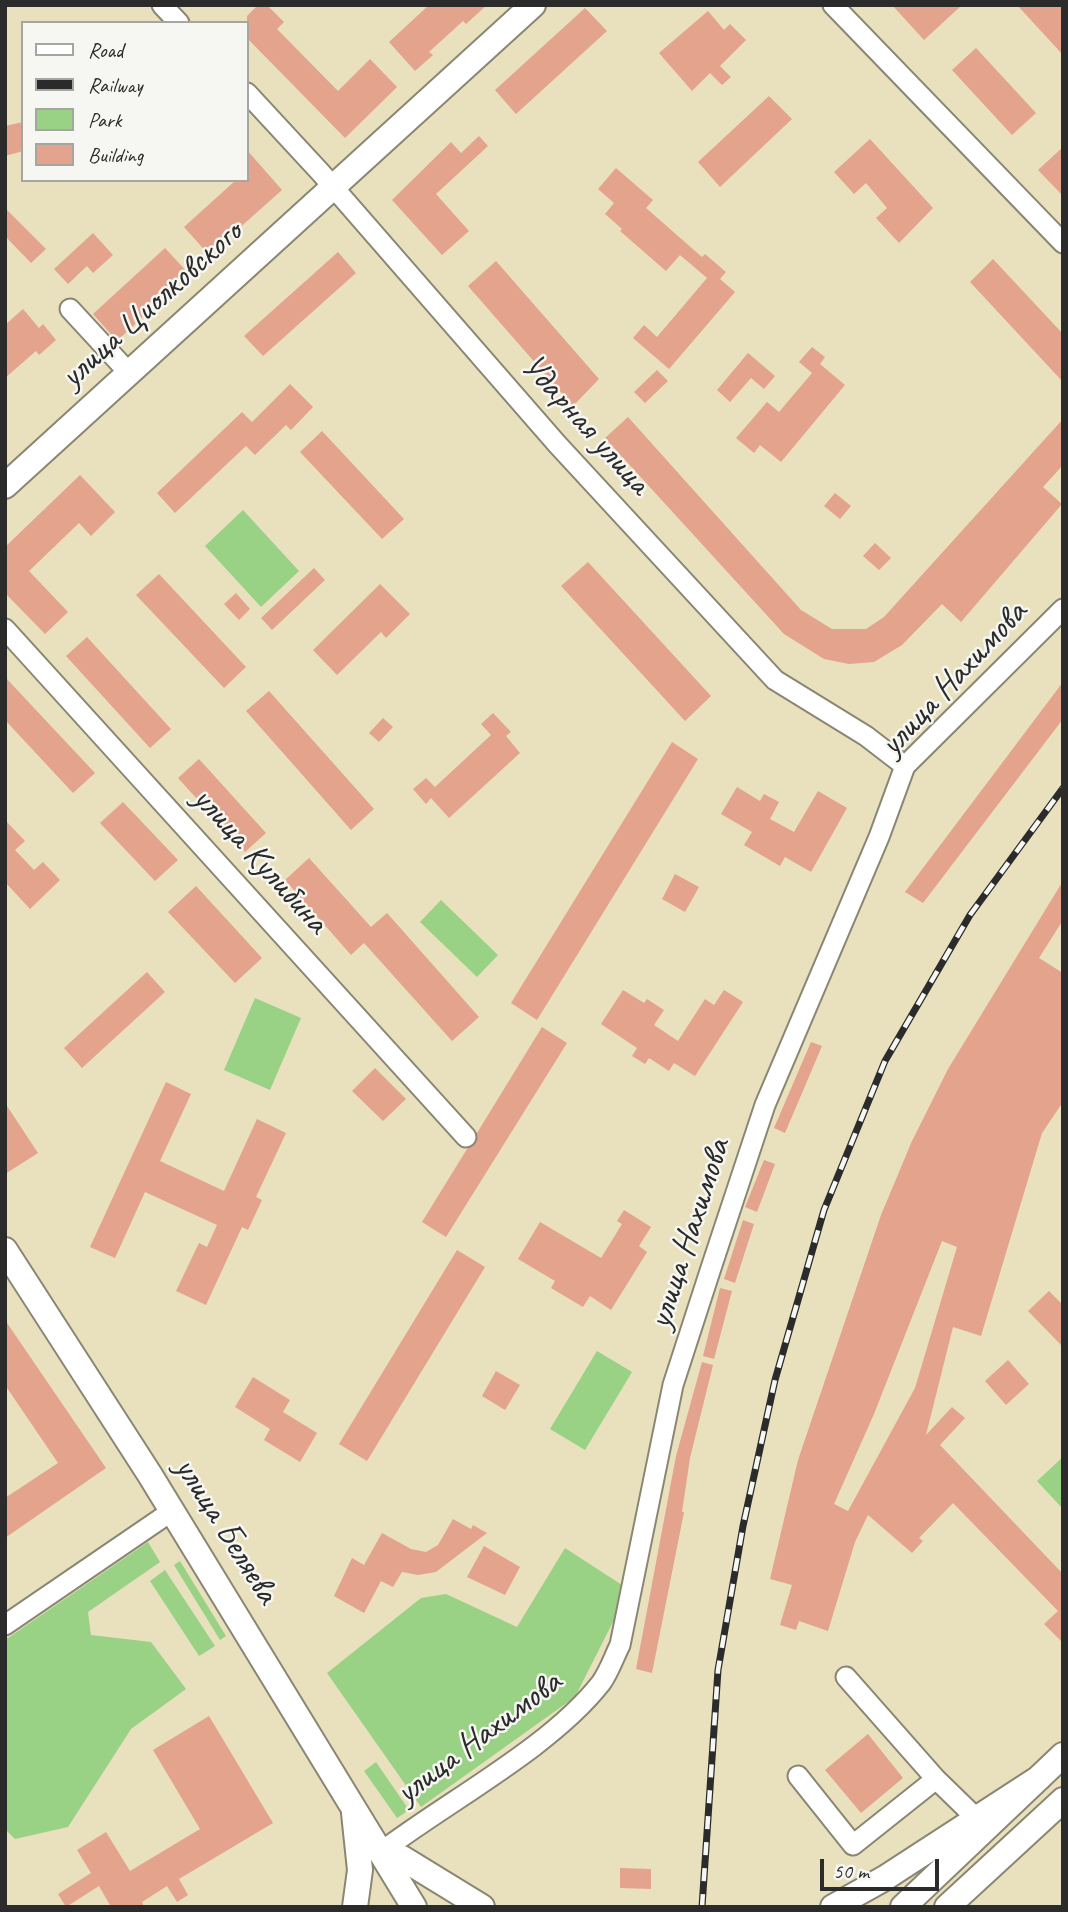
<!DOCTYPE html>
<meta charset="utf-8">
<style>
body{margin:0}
#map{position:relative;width:1068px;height:1912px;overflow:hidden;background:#e9e0bd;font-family:Caveat,sans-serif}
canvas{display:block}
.frame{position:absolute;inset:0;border:7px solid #2b2b2b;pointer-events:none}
.legend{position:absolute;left:21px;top:21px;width:228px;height:161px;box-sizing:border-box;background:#f6f6f2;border:2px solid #a5a5a2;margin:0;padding:9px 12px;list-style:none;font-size:21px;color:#2b2b2b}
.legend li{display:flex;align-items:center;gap:14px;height:35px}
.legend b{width:35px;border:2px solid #a5a5a2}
.scale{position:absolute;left:820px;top:1859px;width:119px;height:32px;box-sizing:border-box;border:4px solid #2b2b2b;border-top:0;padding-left:9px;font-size:21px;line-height:24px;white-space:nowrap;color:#2b2b2b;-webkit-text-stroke:5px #f6f6f2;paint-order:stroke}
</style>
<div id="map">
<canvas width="1068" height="1912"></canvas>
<div class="frame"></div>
<ul class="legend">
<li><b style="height:9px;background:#fff"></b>Road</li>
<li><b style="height:9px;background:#2b2b2b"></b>Railway</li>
<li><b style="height:19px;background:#99d284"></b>Park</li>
<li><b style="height:19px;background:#e3a38d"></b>Building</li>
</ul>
<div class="scale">50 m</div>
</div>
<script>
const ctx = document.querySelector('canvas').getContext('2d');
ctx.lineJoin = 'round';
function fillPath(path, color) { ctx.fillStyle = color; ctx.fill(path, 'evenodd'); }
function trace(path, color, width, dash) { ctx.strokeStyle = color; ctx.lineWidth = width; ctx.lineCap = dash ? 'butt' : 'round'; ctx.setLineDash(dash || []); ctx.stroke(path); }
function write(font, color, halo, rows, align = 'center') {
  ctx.font = font + ' Caveat,sans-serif'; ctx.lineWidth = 5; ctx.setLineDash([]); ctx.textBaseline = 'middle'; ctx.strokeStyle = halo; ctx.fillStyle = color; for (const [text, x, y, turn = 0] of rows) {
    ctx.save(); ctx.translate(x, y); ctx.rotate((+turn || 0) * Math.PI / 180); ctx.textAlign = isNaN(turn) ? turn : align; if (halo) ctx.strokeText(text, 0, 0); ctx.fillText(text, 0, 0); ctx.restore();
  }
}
const green = new Path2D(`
 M243,510L299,571L261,607L205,546Z
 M441,900L498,955L477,977L420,922Z
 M255,998L301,1018L270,1090L224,1070Z
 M597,1351L632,1372L585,1450L550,1429Z
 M1063,1457V1509L1037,1481Z
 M148,1542L160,1562L88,1612L91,1635L151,1642L186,1689L131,1729L68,1827L15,1839L5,1829V1640Z
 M565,1548L622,1585L618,1612L575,1697L421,1807L327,1673L421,1598L446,1594L517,1627Z
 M180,1561L226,1636L220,1640L174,1565Z
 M165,1570L215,1646L199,1656L150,1581Z
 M376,1762L409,1810L397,1818L364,1771Z`);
const building = new Path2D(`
 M258,5H267L284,22L277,29L338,91L370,59L397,87L345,138L247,38V16Z
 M429,5H487L466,24L463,21L429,52L433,55L415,71L389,42Z
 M892,5H962L924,40Z
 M1017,5H1063V55Z
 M585,8L607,31L516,114L495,90Z
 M708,11L724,30L730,24L746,40L720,66L731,77L722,85L710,73L692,91L659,53Z
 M976,48L1036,113L1012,135L952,70Z
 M769,96L792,119L720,187L698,162Z
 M23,122V151L5,156V126Z
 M479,136L488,146L436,194L469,231L442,255L392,200L451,142L461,153Z
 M870,139L933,208L899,243L876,218L887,208L866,183L854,194L834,172Z
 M1063,147V196L1038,170Z
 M247,150L282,190L209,255L184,227L236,180H247Z
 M616,168L653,200L646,208L702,257L705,254L726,272L720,279L735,292L669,369L633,338L644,325L657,337L707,278L680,255L666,271L620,231L622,229L605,214L614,203L598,189Z
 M5,208L46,249L31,263L5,236Z
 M93,233L113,255L93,273L87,266L68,284L54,269Z
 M165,248L189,274L117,341L93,314Z
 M338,252L356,273L263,356L244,336Z
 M993,259L1063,334V382L970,282Z
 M496,261L599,379L573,406L468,286Z
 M23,309L39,328L43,324L56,340L39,355L36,351L5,378V325Z
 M812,347L825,357L820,364L845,385L781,462L760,445L754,453L736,438L767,402L779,412L812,373L799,362Z
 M748,353L775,376L764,389L751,378L730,402L717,390Z
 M657,370L668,381L645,403L634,392Z
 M290,384L313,407L291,430L286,425L255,455L246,446L175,513L157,493L242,412L252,422Z
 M628,417L801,610L832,629H866L884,617L1063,419V465L1043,487L1062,504L961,622L942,604L902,645L874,662L849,664L824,659L784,634L605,438Z
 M322,431L404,519L382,539L300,452Z
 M80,475L115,512L91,536L79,523L29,571L68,612L45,634L5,593V547Z
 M835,493L851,506L840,519L824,506Z
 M875,543L891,558L879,570L863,556Z
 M588,562L711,696L685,721L561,586Z
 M314,568L325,580L272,630L261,618Z
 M159,574L246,667L224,688L136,595Z
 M380,584L410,614L386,638L381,632L337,675L313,650Z
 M236,593L250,609L239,620L224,604Z
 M87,637L171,729L150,748L66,656Z
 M5,677L95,773L73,793L5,720Z
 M1063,682V719L923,903L905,892Z
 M269,691L374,809L351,830L246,711Z
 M493,713L511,732L506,736L520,753L449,818L431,798L426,804L413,789L426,778L435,787L491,735L481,724Z
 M383,718L393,727L379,742L369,733Z
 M672,742L698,759L537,1020L511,1003Z
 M199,759L266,833L245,852L178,778Z
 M737,787L760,801L764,794L779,802L770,819L794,832L818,791L847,808L811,872L785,857L780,866L744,845L752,832L721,814Z
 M123,802L178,860L155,881L100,823Z
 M5,820L25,841L15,850L34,870L43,862L60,880L30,909L5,882Z
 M309,858L371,927L387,913L479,1017L452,1041L364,943L351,955L285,880Z
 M675,874L699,887L685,912L662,899Z
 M1063,881V920L1039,958L1063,973V1102L1042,1133L981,1336L953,1327L926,1435L952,1407L965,1418L940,1445L1063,1574V1643L1044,1624L1058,1611L953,1503L919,1538L923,1541L912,1553L868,1515L855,1542L828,1631L799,1621L796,1630L780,1625L792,1585L770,1579L798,1460L881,1215L912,1141L948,1069ZM942,1241L957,1247L915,1388L848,1511L834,1504L874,1414Z
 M196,886L262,958L235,983L168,912Z
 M147,972L165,992L82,1068L64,1048Z
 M623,990L644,1003L647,999L664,1010L654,1025L678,1041L705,999L714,1005L724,990L743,1002L695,1076L674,1063L669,1071L649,1058L645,1064L632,1056L637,1048L601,1024Z
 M542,1027L567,1043L446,1237L422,1222L467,1149L477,1141V1133Z
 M811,1042L822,1046L785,1133L774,1128Z
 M375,1068L406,1099L383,1121L352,1091Z
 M166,1082L191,1094L160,1161L224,1191L257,1119L286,1133L256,1197L262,1200L248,1230L242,1227L206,1305L176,1291L199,1243L207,1247L217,1225L145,1192L115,1258L90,1247Z
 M5,1103L38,1153L5,1174Z
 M764,1160L775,1164L757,1212L745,1207Z
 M624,1210L651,1227L639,1246L647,1252L611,1310L590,1296L583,1307L551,1288L555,1281L518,1259L540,1222L601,1258L622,1224L617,1221Z
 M743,1220L754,1224L735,1283L724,1279Z
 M457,1250L485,1267L367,1461L339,1444Z
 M720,1288L732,1291L714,1359L703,1356Z
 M1049,1291L1063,1305V1347L1028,1311Z
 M5,1320L106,1468L5,1538V1498L58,1463L5,1385Z
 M1008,1360L1029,1384L1006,1405L985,1381Z
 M702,1362L713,1365L690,1458L682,1512H684L652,1673L636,1669L676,1456Z
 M496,1371L520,1385L505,1410L482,1396Z
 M253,1377L290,1400L283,1412L317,1433L300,1462L264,1440L270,1429L235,1407Z
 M453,1519L471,1529L473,1525L487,1533L436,1572L418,1575L402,1572L393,1587L381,1581L364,1613L334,1596L352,1558L364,1565L382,1533L411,1549L426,1552L438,1545Z
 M484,1546L520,1567L505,1595L467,1577Z
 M209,1716L273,1823L179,1879L188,1895L177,1902L167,1886L142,1902L144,1907H111L99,1886L66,1907L58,1894L91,1873L77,1850L106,1832L130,1871L200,1829L153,1750Z
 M868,1734L903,1778L861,1813L825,1770Z
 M620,1868L651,1869V1889L620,1888Z`);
const minor = new Path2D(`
 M162,5L179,23
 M833,5L1063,243
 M247,93L321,173L557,444L775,680L866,736L905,766
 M70,309L129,373
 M5,629L466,1137
 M5,1625L172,1511
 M846,1677L936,1779L975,1817
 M798,1776L853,1845L936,1779
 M381,1852C448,1801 550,1748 601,1683C609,1672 614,1657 620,1645L673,1385L711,1268L765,1105L879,837L905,766L1063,609`);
const major = new Path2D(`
 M5,486L533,5
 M5,1250L150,1475L414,1907
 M354,1813L360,1870L355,1907
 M381,1852L402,1858L482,1907
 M833,1907L885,1878L1039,1778
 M903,1907L1063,1755
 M947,1907L1063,1800`);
const rail = new Path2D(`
 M702,1907L718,1670L743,1526L775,1380L824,1210L885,1061L970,915L1063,788`);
const streetNames = [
 ["улица Циолковского",152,305,-42],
 ["Ударная улица",585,425,48],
 ["улица Нахимова",954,679,-47],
 ["улица Кулибина",260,861,48],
 ["улица Нахимова",690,1234,-72],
 ["улица Беляева",226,1531,58],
 ["улица Нахимова",479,1738,-37]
];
fillPath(green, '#99d284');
fillPath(building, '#e3a38d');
trace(minor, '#8a8674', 23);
trace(major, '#8a8674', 28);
trace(minor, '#fff', 19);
trace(major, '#fff', 24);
trace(rail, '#2b2b2b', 7);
trace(rail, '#f6f6f2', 4.5, [13]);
write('35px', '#2b2b2b', '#f6f6f2', streetNames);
</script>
